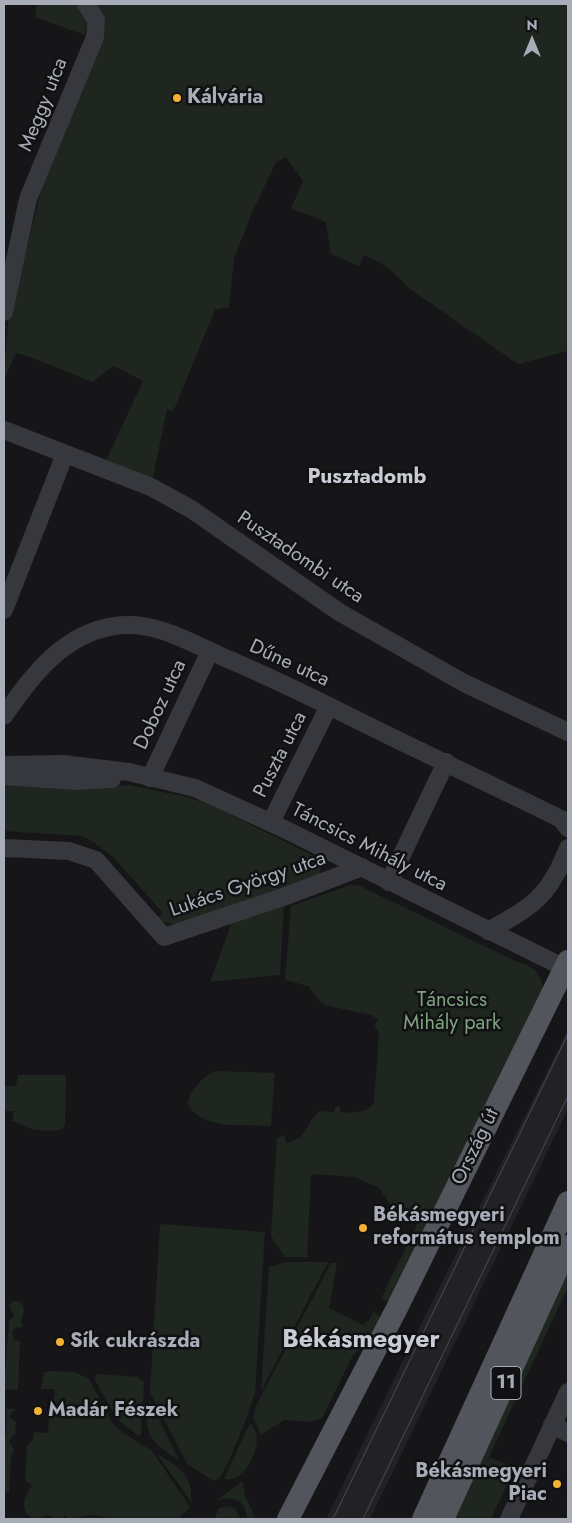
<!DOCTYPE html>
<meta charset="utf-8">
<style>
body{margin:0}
#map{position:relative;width:572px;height:1523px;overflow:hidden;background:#161618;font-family:Jost,sans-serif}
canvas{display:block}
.frame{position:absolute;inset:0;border:5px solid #a8adb8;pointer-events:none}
.north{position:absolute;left:507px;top:15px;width:50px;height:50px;-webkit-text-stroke:4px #111113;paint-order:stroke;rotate:0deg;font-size:14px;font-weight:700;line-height:20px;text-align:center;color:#a8adb8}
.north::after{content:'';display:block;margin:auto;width:18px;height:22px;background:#a8adb8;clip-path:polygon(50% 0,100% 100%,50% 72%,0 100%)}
</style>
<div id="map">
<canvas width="572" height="1523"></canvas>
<div class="frame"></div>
<div class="north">N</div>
</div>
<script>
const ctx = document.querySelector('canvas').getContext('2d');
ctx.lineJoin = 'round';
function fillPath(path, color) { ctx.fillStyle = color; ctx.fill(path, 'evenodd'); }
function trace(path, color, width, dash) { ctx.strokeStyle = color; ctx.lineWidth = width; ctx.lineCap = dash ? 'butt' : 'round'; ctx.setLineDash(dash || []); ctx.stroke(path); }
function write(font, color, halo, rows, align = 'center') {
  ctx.font = font + ' Jost,sans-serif'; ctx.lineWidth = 5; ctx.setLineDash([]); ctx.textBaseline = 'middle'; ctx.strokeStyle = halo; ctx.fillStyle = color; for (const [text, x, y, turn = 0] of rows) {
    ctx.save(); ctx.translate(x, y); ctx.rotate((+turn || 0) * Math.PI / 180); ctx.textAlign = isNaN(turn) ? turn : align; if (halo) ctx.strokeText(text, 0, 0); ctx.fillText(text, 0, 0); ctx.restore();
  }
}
const built = new Path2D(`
 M568,1029V1109L370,1519H326L415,1336Z`);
const green = new Path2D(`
 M37,4H78L86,16L85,35L35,17Z
 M82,4H568V351L518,364L410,289L386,266L364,255L359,266L331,254L326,222L291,208L303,181L286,157L276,162L251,215L234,259L229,307L215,310L173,412L167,409L151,487L103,467L143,381L114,366L92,382L33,358L16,353L6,375L4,374L8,322L46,172L105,33Z
 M4,784L67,790L129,785L187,797L209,804L320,859L321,871L315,880L175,925L155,920L163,913L115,859L92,841L83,836L4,831Z
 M351,885L360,886L509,958C528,967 538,965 543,987L390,1301L381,1299L419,1220L393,1208L379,1188L355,1177L314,1174L311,1176L307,1255L309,1257H285L271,1236L277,1138L285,1135L286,1143C309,1138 305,1124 319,1111L334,1112L335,1107H340V1112C353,1113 366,1114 374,1102L379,1032L374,1027L378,1020L372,1015L328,1006L319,1001L308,986L285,980L291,906Z
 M284,903L280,975L210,982L233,919Z
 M216,1071L275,1073L271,1126C246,1124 201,1131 188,1104C189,1091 204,1075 216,1071Z
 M18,1075H66L65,1125L61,1130C51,1131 42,1131 32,1129C25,1127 20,1122 12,1121L14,1111H4V1086H16Z
 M160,1224L265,1232L255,1393L243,1427L230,1458L220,1478L214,1481L187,1464L150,1392Z
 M286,1262H328L261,1391L269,1267Z
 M331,1263H337L329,1308L363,1325L370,1319L373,1311L379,1316L380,1320L366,1344L353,1355L322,1418L311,1422L284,1420L261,1435L253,1418L256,1406Z
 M568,1270V1287L489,1457L515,1468L491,1519H453Z
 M14,1301H19C25,1305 25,1315 21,1321L23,1327L15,1328L12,1332L14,1339L20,1342L18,1390L4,1389L9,1321L14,1316L9,1306Z
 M50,1371L75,1372L89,1379L113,1424L122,1432L152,1451L190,1507L178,1519H116L92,1515L67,1519L65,1515L63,1518L55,1519L48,1515L35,1519C19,1514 23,1496 32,1486L25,1480L27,1446L32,1441L34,1432L48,1433L50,1402L54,1401L55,1389H41L44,1372Z
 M96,1374L138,1377L144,1383L141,1435L138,1436L116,1418L95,1380Z
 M150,1401L179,1460C154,1445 140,1433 150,1401Z
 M7,1409H16L11,1413L10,1418L16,1422L15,1434L9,1440L14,1450L11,1456L9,1492H4V1438L6,1437Z
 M250,1423C269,1440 244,1485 224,1479Z
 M157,1454C178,1466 194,1476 191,1502Z
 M241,1482L243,1483L245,1496L256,1519H247C247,1501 232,1494 216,1501Z
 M226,1506L235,1508L240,1519H215L218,1509Z`);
const minor = new Path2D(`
 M4,312L28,199L95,37L96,20L86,4
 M4,430L151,487L191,509L339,612L464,683L568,732
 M4,610L65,454
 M4,716C31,676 64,633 115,626C154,620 189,642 223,657C259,672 294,689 329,706C406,745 484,781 561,819L568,828
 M4,765L63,764L129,772L195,788L278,826L565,968
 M4,776L74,781L112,779
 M150,778L210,651
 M271,822L329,706
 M4,848L69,851L96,860L164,937L286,896L362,867
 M389,882L446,762
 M488,931C533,906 549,897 568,848
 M552,1425L568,1433
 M509,1519L568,1392`);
const major = new Path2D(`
 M288,1519L397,1308L568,961
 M423,1519L568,1202
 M443,1519L568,1246`);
const tram = new Path2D(`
 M333,1519L568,1034
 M363,1519L568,1096`);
const markers = [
 [177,98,5,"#f2b134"],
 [363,1228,5,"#f2b134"],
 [60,1342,5,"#f2b134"],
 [38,1411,5,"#f2b134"],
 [557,1484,5,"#f2b134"]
];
const shields = [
 [506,1383,30]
];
const shieldNames = [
 ["11",506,1383]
];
const poiNames = [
 ["Kálvária",187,98],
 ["Békásmegyeri",373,1216],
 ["református templom",373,1239],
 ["Sík cukrászda",70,1342],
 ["Madár Fészek",48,1411],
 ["Békásmegyeri",547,1472,"right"],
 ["Piac",547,1495,"right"]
];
const streetNames = [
 ["Meggy utca",44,105,-68],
 ["Pusztadombi utca",300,558,34],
 ["Dűne utca",289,664,25],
 ["Doboz utca",161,705,-65],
 ["Puszta utca",281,755,-63],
 ["Táncsics Mihály utca",369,848,27],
 ["Lukács György utca",248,885,-19],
 ["Ország út",476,1147,-64]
];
const parkNames = [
 ["Táncsics",452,1001],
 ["Mihály park",452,1024]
];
const neighbourhoodNames = [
 ["Pusztadomb",367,478]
];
const districtNames = [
 ["Békásmegyer",361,1341]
];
fillPath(built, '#222225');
fillPath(green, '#1e261f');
trace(minor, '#37383d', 18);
trace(major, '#53555c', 22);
trace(tram, '#4a4c52', 1);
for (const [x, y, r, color] of markers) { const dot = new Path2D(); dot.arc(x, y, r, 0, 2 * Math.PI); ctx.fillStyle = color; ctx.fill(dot); trace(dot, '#111113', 2); }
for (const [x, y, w] of shields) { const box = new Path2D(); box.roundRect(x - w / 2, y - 16.5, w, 33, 4); ctx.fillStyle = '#111113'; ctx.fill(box); trace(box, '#a8adb8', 1); }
write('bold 19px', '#a8adb8', null, shieldNames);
write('bold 20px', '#a8adb8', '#111113', poiNames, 'left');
write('20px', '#a8adb8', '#111113', streetNames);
write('20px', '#7fa381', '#111113', parkNames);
write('bold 21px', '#c9ccd4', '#111113', neighbourhoodNames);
write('bold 25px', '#c9ccd4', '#111113', districtNames);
</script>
